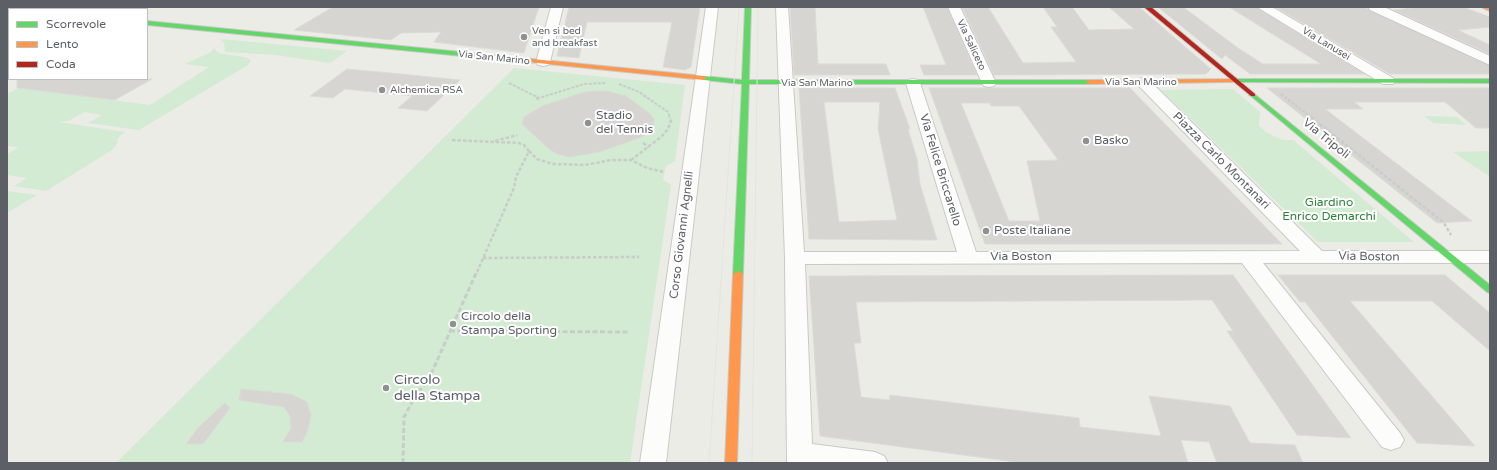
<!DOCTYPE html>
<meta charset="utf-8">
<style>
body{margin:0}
#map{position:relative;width:1497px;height:470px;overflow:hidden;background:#ecece7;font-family:"Varela Round",sans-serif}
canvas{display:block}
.frame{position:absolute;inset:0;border:8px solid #5c5f65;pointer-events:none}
.legend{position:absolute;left:8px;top:8px;width:140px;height:72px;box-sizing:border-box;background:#fff;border:1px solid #bebfc1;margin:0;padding:5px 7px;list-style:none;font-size:12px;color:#5c5f65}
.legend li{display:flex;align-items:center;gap:8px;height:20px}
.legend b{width:20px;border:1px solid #bebfc1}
</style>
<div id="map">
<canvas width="1497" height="470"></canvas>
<div class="frame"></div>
<ul class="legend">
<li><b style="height:5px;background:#63d668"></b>Scorrevole</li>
<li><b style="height:5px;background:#ff974d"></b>Lento</li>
<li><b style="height:5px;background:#b3261e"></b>Coda</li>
</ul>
</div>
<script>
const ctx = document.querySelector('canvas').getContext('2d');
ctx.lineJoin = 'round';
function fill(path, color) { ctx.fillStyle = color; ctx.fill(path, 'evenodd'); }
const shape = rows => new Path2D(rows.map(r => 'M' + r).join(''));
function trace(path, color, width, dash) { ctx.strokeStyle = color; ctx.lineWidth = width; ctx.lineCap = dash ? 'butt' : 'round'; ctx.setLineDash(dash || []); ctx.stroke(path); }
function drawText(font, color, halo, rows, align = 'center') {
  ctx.font = font + ' "Varela Round",sans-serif'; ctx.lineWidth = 4; ctx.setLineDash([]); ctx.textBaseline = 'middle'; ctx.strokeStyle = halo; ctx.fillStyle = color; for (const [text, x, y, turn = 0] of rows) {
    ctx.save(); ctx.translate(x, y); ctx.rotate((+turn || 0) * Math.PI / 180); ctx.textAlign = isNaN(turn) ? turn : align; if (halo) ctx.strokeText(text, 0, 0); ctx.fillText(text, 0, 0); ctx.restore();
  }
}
fill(shape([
 [220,39,347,51,330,63,276,55,225,52,224,43],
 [214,48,218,53,244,57,251,60,248,65,139,130,88,123,102,115,85,112,68,121,59,122,125,132,118,138,117,144,112,150,46,191,14,186,27,178,7,175,7,154,19,147,7,146,7,94,19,88,150,105,209,67,185,64,211,52],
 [514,68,685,85,675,161,666,166,663,180,671,185,630,463,116,463],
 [1233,89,1260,112,1259,126,1267,133,1283,140,1293,140,1414,242,1318,242,1161,90],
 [1424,116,1457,117,1466,125,1433,123],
 [1490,151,1490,177,1453,152],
 [7,191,37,195,7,213]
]), '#d3ead3');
const building = shape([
 [333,7,539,7,524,53,434,42,441,32,401,33,391,40,294,30,333,7],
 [569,7,700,7,691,67,685,70,663,67,672,22,587,22,579,58,557,56,569,7],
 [790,7,815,7,818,64,886,64,890,75,794,75,790,7],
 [923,7,947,7,977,75,924,75,920,65,946,65,923,7],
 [962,7,988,7,1023,63,1076,62,1051,27,1057,27,1043,7,1072,7,1089,30,1134,29,1109,7,1139,7,1211,69,1206,74,994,75,962,7],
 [1158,7,1183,7,1238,48,1263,64,1321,64,1229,7,1256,7,1365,74,1250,74,1225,55,1222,59,1158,7],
 [1275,7,1363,7,1490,66,1490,74,1390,74,1275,7],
 [1422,7,1463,7,1490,17,1490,27,1458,30,1490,45,1490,54,1394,10,1422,7],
 [347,69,401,74,460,80,427,111,398,108,412,96,345,89,333,98,310,96,347,69],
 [17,79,152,79,115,100,17,88,17,79],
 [799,88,895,88,910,129,908,129,917,159,920,184,937,240,809,239,799,88],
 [824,102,880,102,878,129,897,220,839,222,824,102],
 [929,88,1130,88,1282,244,985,244,929,88],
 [961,103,990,103,991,106,1019,106,1058,160,1027,161,1040,221,1009,221,961,103],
 [1267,88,1490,88,1490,128,1476,128,1445,102,1354,102,1363,109,1325,109,1472,221,1437,223,1267,88],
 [596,91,606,91,626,96,649,113,654,119,654,126,642,137,599,152,570,157,557,154,549,149,522,124,524,117,542,106,585,92,596,91],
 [1233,275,1351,438,1297,435,1227,331,1233,331,1212,300,856,302,861,343,854,343,861,397,889,400,890,395,1079,418,1080,427,1161,436,1149,396,1230,406,1250,443,1295,445,1303,463,1217,463,1209,442,1181,440,1188,463,1023,463,820,436,809,276,1233,275],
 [1278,275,1445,275,1490,313,1490,351,1432,301,1350,301,1475,446,1417,443,1305,302,1300,302,1278,275],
 [241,389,291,394,307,402,311,415,308,430,302,442,283,442,291,428,290,416,284,407,239,400,241,389],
 [225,403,230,408,203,444,186,444,198,428,225,403]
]);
fill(building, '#d6d5d2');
trace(building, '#dcdbd6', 1);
const street = shape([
 [23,7,39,7,38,9,22,9,23,7],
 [78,7,93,7,92,9,77,9,78,7],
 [551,7,563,7,550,62,548,65,543,66,538,65,536,62,551,7],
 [706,7,718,7,666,463,640,463,706,7],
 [776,7,788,7,804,252,957,252,906,83,908,80,913,79,918,80,920,83,976,252,1300,251,1138,85,1136,82,1138,79,1143,78,1148,79,1322,251,1490,251,1490,263,1263,263,1400,433,1404,440,1400,447,1391,450,1382,447,1242,263,805,264,812,444,875,452,884,456,888,463,787,463,785,258,776,7],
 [948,7,960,7,996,83,994,86,989,87,984,86,982,83,948,7],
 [1257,7,1272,7,1393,78,1395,81,1393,84,1383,84,1257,7],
 [1368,7,1384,7,1490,56,1490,65,1370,10,1368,7],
 [9,13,9,21,7,22,7,14,9,13],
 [9,38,9,46,7,47,7,39,9,38]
]);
const fast = shape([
 [55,7,62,7,59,9,52,9,55,7],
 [745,7,751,7,749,80,1089,80,1092,82,1089,84,749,84,743,274,738,277,733,274,742,84,704,80,701,78,704,76,742,80,745,7],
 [147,21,462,52,465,54,462,56,147,25,147,21],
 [9,27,9,31,7,32,7,28,9,27],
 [1232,79,1490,79,1490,83,1230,82,1230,80,1232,79],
 [1253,93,1490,285,1490,293,1487,292,1251,96,1249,95,1253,93]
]);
const slow = shape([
 [1482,7,1490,7,1490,11,1483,8,1482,7],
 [462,52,704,76,707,78,704,80,460,55,459,54,462,52],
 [1232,79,1234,80,1234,82,1089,84,1086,82,1089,80,1232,79],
 [738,271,743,274,737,463,725,463,733,274,738,271]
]);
const jam = shape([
 [1144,7,1151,7,1255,94,1255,96,1251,96,1144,7]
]);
trace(street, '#c9c9c7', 2);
trace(fast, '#c9c9c9', 2);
trace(slow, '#c9c9c9', 2);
trace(jam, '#c9c9c9', 2);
trace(shape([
 [509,83,539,98,584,84,606,83],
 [619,84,639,92,668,112,670,118],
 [1281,94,1312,118],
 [538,100,537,98,539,98]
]), '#c8cdca', 2, [3, 1.5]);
trace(shape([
 [1311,117,1444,223,1451,235],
 [452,140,519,143,524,145,529,151],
 [495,141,517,135],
 [643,143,649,147],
 [631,160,661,137,668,129,671,121,670,117],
 [483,258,639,257],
 [477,272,514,188,516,177,529,151,537,159,553,164,585,165,611,160,631,160,647,168,664,172]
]), '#c8cdca', 2.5, [3.5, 2]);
trace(shape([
 [450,331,630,332],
 [403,463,404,417,417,393,428,381,477,271]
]), '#c8cdca', 3, [5, 2.5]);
fill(street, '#fcfcfb');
fill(fast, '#63d668');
fill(slow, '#ff974d');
fill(jam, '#b3261e');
trace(shape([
 [65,9,70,7],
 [7,39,9,38],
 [709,463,739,7],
 [752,463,758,7]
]), '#e3e4e3', 1);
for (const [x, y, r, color] of [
 [524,37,4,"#8e9092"],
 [382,90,4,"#8e9092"],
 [588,123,4,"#8e9092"],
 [1086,141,4,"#8e9092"],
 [986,231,4,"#8e9092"],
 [453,324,4,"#8e9092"],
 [386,388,4,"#8e9092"]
]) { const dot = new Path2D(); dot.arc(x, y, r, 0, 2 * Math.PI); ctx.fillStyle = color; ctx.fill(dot); trace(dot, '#fff', 1.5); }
drawText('10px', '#5c5f65', '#fff', [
 ["Ven sì bed",532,31],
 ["and breakfast",532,43],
 ["Alchemica RSA",390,90]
], 'left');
drawText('10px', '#5c5f65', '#fff', [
 ["Via Lanusei",1326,44,31],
 ["Via Saliceto",971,45,65],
 ["Via San Marino",494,58,6],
 ["Via San Marino",1141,82],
 ["Via San Marino",817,83]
]);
drawText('12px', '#5c5f65', '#fff', [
 ["Stadio",596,116],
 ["del Tennis",596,130],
 ["Basko",1094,141],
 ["Poste Italiane",994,231],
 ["Circolo della",461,317],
 ["Stampa Sporting",461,331]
], 'left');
drawText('12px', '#5c5f65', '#fff', [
 ["Via Tripoli",1326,139,39],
 ["Piazza Carlo Montanari",1221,161,45],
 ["Via Felice Briccarello",940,170,73],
 ["Corso Giovanni Agnelli",682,235,-83],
 ["Via Boston",1021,257],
 ["Via Boston",1369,257,1]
]);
drawText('12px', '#2f8239', '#fff', [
 ["Giardino",1329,203],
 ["Enrico Demarchi",1329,217]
]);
drawText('14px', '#5c5f65', '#fff', [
 ["Circolo",394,380],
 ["della Stampa",394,396]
], 'left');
</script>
